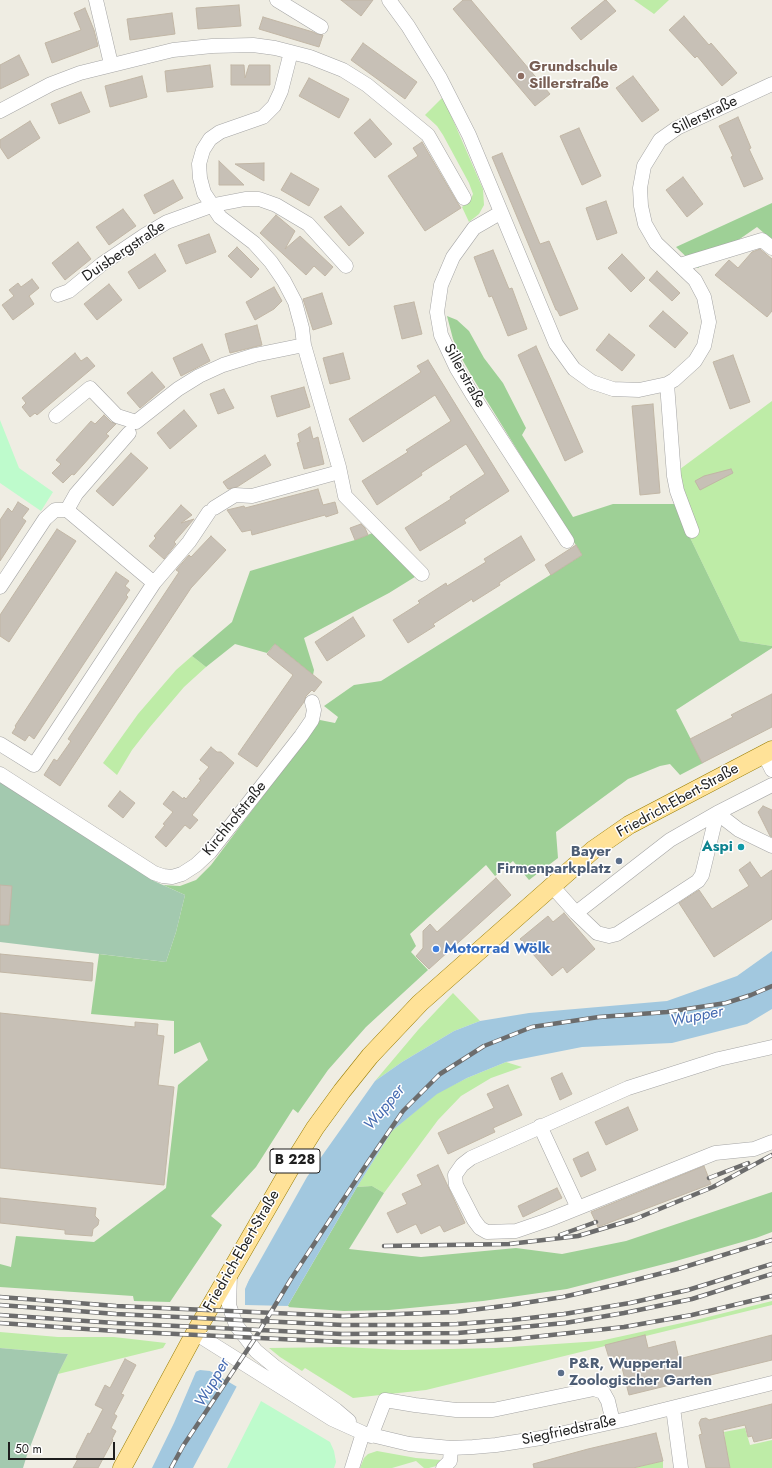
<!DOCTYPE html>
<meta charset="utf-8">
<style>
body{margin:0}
#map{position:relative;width:772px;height:1468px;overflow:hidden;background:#efede3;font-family:Jost,sans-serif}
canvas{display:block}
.scale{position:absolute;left:8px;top:1442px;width:107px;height:18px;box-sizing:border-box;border:2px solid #1e1e1e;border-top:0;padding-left:5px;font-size:12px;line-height:14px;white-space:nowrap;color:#1e1e1e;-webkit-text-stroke:3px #fff;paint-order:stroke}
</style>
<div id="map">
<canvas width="772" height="1468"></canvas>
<div class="scale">50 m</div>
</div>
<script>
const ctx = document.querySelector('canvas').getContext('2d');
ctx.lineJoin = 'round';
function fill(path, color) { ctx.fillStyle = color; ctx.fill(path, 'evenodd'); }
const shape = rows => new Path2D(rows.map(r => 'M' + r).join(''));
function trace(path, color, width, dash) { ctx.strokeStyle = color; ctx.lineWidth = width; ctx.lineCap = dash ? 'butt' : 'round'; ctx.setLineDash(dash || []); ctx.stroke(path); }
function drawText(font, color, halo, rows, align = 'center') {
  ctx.font = font + ' Jost,sans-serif'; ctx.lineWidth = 3; ctx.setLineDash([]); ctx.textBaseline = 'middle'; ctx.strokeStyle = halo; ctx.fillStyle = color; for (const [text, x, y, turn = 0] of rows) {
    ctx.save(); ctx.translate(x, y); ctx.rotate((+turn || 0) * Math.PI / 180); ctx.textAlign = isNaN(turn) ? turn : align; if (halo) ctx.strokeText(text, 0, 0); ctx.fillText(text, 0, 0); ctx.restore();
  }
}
fill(shape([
 [634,0,669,0,654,14],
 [443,97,483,189,484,205,479,214,469,222,462,207,470,201,473,194,469,183,443,135,437,126,425,115],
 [772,401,772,646,740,641,682,521,672,475],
 [192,656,206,667,184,687,150,727,132,750,117,775,103,763,138,714,176,670],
 [453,993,480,1021,454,1031,402,1062,375,1081,418,1030],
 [506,1062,522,1067,491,1078,461,1096,438,1120,384,1193,372,1186,357,1187,392,1131,437,1093,467,1078],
 [772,1301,772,1305,426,1390,353,1398,305,1368,302,1371,280,1357,269,1348,342,1347,403,1350,496,1348,600,1341,700,1319],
 [0,1332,58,1337,114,1337,166,1343,163,1348,58,1374,68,1354,0,1348],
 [745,1428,750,1445,772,1440,772,1468,730,1468,724,1439,725,1438,724,1432],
 [377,1451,416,1458,441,1460,440,1465,429,1468,424,1468,416,1461,392,1468,360,1468,364,1458,368,1454],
 [663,1461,663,1468,633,1468,642,1466]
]), '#beeca7');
fill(shape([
 [772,203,772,240,757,227,698,268,676,247],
 [447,316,457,320,469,331,484,358,503,383,526,428,522,435,573,517,613,504,678,504,682,521,740,641,772,646,772,648,676,710,703,763,680,775,670,764,660,766,628,779,556,832,558,858,529,880,513,861,495,876,486,865,410,934,416,946,411,952,428,970,366,1027,328,1070,298,1113,293,1109,256,1167,211,1216,222,1225,170,1302,134,1301,133,1296,0,1287,0,1264,11,1267,16,1236,94,1242,166,1188,178,1085,208,1060,200,1042,174,1054,174,1021,91,1014,99,954,166,962,176,932,185,895,163,885,180,886,196,880,211,865,320,720,335,723,338,717,324,706,354,685,381,681,582,555,474,380,462,359,453,339],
 [375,532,418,575,389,593,304,638,314,670,313,675,275,644,267,653,235,644,206,667,192,656,232,622,250,571,355,540],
 [372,1186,384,1193,349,1249,421,1257,516,1248,562,1254,626,1241,772,1192,772,1232,756,1238,676,1261,567,1289,483,1301,389,1310,344,1311,287,1307,357,1187]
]), '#9ed096');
fill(shape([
 [0,779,154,881,185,895,176,932,166,962,0,942],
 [0,1348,68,1354,58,1374,27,1455,23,1468,0,1468]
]), '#a3c9af');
fill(shape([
 [0,420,19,468,53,492,41,511,0,483],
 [261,1401,330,1442,334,1451,336,1462,334,1468,227,1468]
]), '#befbcc');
fill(shape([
 [772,951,772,1009,747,1024,672,1043,582,1047,506,1062,467,1078,437,1094,392,1131,357,1187,287,1307,237,1386,193,1468,152,1468,174,1423,201,1360,253,1273,307,1177,375,1081,402,1062,454,1031,480,1021,529,1013,667,1001,737,976]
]), '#a2c8df');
fill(shape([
 [250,1275,251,1275,245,1289,245,1305,289,1306,239,1388,210,1371,200,1370,193,1373,199,1359]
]), '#efede3');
const building = shape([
 [341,0,373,0,361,16,341,0],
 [463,0,471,0,550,94,535,106,453,9,463,0],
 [605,0,606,0,616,11,581,40,571,28,605,0],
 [239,5,241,26,198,29,196,8,239,5],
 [85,8,94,30,98,46,52,63,45,43,81,30,74,13,85,8],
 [172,13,175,34,130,40,127,19,172,13],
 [684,16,709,45,711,43,737,73,722,86,697,56,695,58,669,30,684,16],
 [263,17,313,32,317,34,323,35,319,47,259,29,263,17],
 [363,43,417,82,405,99,351,60,363,43],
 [19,55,29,75,0,89,0,65,19,55],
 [210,65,213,87,167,92,165,71,210,65],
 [231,65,244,65,245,78,249,65,270,65,270,85,231,85,231,65],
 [142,76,147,97,110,107,105,86,142,76],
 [633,76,659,110,642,122,616,88,633,76],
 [309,78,349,99,339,118,299,96,309,78],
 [81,92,90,112,59,124,51,104,81,92],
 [738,117,751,148,749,149,763,179,744,187,731,157,733,156,719,126,738,117],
 [370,119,392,144,375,158,354,133,370,119],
 [30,121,40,138,8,159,0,147,0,140,30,121],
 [579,128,601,176,582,185,560,136,579,128],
 [422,142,457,202,461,208,425,231,388,176,418,156,413,148,422,142],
 [502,153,540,244,549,241,578,309,560,316,557,310,556,310,492,157,502,153],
 [219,161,244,185,219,185,219,161],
 [264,163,264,181,235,164,264,163],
 [291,173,319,189,309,206,281,190,291,173],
 [683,177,703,204,687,217,666,190,683,177],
 [173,180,183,198,154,214,144,195,173,180],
 [606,201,617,233,597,240,586,208,606,201],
 [341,206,364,233,349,246,324,217,341,206],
 [123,209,136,226,109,245,96,227,123,209],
 [276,215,295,231,285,249,300,236,333,267,325,276,314,266,306,275,260,233,276,215],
 [209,234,216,252,186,264,178,245,209,234],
 [78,242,91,259,65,280,52,263,78,242],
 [237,247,259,269,251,278,228,256,237,247],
 [760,249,772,259,772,311,767,317,715,275,729,260,738,268,752,252,760,249],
 [493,250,509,289,512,288,527,329,508,336,492,296,489,297,474,257,493,250],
 [155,254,166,271,139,289,128,272,155,254],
 [622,254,645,278,631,292,608,268,622,254],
 [657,271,680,293,672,301,649,280,657,271],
 [32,279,39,288,29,296,34,304,13,320,2,305,14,296,9,290,18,283,21,287,32,279],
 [109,284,122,300,97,320,84,304,109,284],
 [274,287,282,301,274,309,255,320,246,302,274,287],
 [322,293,332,324,313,330,303,299,322,293],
 [414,302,422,334,402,339,394,306,414,302],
 [663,311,688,333,675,348,649,326,663,311],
 [257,325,262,345,230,353,225,334,257,325],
 [609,334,635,355,622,371,596,350,609,334],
 [202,344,210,361,181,376,173,358,202,344],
 [536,346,583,452,565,461,518,355,536,346],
 [75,353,81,361,87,357,95,366,37,415,35,413,30,417,22,407,26,403,22,398,75,353],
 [343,353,350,379,330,384,323,358,343,353],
 [733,355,750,402,730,409,713,362,733,355],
 [428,360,509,491,464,520,466,523,420,551,405,528,451,499,450,497,485,474,466,444,421,473,422,475,377,505,362,481,408,452,406,450,451,421,435,395,363,442,349,419,421,372,417,366,428,360],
 [152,372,165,387,140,408,127,393,152,372],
 [304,387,310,407,277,417,271,396,304,387],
 [224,389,234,408,218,414,210,394,224,389],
 [653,404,660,493,640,495,632,406,653,404],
 [184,410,197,426,170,449,157,433,184,410],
 [104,415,111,422,116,424,106,434,109,436,74,475,72,474,63,483,52,473,61,464,56,460,91,421,95,424,104,415],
 [310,427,313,439,318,437,324,464,304,469,297,443,300,442,298,434,310,427],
 [131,453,148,468,113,506,96,491,131,453],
 [265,455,271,465,237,487,228,489,223,482,265,455],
 [731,469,733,473,700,490,695,481,704,476,731,469],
 [318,489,323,505,335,502,338,513,326,517,325,515,252,535,251,530,242,532,227,510,244,506,245,508,318,489],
 [18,502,29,509,22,518,26,521,0,561,0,520,8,508,12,512,18,502],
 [181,505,192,515,181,523,194,519,174,542,176,544,164,559,149,546,156,538,154,536,181,505],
 [361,524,365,528,368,535,355,540,350,528,361,524],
 [57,529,76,541,9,642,0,636,0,615,57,529],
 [211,536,226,550,191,588,60,786,44,775,54,759,57,761,71,741,68,739,179,572,176,570,189,555,191,557,211,536],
 [521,536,535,560,499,583,500,585,473,602,472,599,433,624,435,626,408,643,393,620,420,603,418,601,446,583,447,586,468,573,486,562,484,559,521,536],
 [576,545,582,555,551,575,545,565,576,545],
 [116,572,129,581,125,586,130,590,126,595,128,597,34,739,29,735,25,741,12,733,16,727,15,726,116,572],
 [353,617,365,636,327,661,315,642,353,617],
 [275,644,322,682,314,692,312,690,306,696,304,702,257,767,238,754,293,675,267,654,275,644],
 [772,694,772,727,702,763,690,739,733,717,731,715,772,694],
 [211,747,217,752,221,752,234,763,192,815,198,820,190,829,185,825,166,847,155,837,165,825,163,824,173,812,163,804,173,791,183,799,184,797,186,799,201,780,199,779,209,767,200,760,211,747],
 [120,791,135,803,123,818,108,806,120,791],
 [763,806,772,810,772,837,770,836,758,812,763,806],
 [750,862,761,878,772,870,772,919,714,957,679,903,699,890,712,909,749,886,739,870,750,862],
 [496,878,511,895,429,969,416,956,423,948,423,931,430,924,437,932,496,878],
 [0,885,12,886,9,925,0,925,0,885],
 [564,913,595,949,567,973,563,967,552,976,520,939,548,916,553,922,564,913],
 [0,954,93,963,92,981,0,972,0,954],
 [0,1013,135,1027,135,1022,158,1024,157,1035,164,1036,158,1085,174,1087,164,1185,0,1168,0,1013],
 [562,1073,572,1094,560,1100,551,1078,562,1073],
 [508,1085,522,1115,493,1128,495,1132,448,1154,438,1133,494,1108,487,1094,508,1085],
 [628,1107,638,1130,606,1145,595,1122,628,1107],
 [588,1152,596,1170,581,1177,573,1159,588,1152],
 [438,1165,465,1223,444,1232,440,1225,421,1234,416,1224,397,1233,387,1213,407,1204,402,1194,422,1185,417,1175,438,1165],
 [704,1166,711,1184,598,1227,591,1212,704,1166],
 [557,1188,562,1198,523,1217,518,1206,557,1188],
 [0,1198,96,1208,95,1216,99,1220,98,1225,93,1229,92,1236,65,1234,65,1230,0,1223,0,1198],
 [645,1335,648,1348,675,1341,679,1359,772,1335,772,1360,629,1395,619,1356,609,1358,605,1345,645,1335],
 [125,1359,136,1365,121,1394,124,1395,114,1414,117,1416,111,1428,116,1431,112,1439,113,1440,98,1468,73,1468,78,1459,76,1457,88,1433,90,1434,103,1409,95,1405,105,1385,110,1388,125,1359],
 [772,1404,772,1438,754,1442,752,1436,748,1437,745,1425,723,1430,730,1468,706,1468,699,1435,702,1434,699,1423,701,1419,706,1418,709,1420,772,1404],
 [656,1433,663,1461,633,1468,534,1468,533,1464,588,1449,656,1433]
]);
fill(building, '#c7c0b6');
trace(building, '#c1b6a5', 1);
const minor = shape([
 [96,0,111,64],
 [277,0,321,27],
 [389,0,408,26,440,78,469,135,556,344,574,369,592,382,613,389,639,390,667,384,674,380,695,361,704,346,709,322,704,297,695,280,656,243,645,224,641,206,640,188,644,166,660,140,677,128,772,84],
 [291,52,281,91,274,106,263,117,220,132,210,139,203,150,199,164,200,178,204,193,220,217,254,243,271,262,284,281,295,302,302,328,304,345,339,467,345,496,422,574],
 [0,111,51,84,80,73,173,50,212,46,253,45,275,48,310,57,343,70,367,85,428,135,464,198],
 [500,213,474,228,453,257,441,285,437,312,441,335,457,369,472,394,567,541],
 [680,265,762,240,772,248],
 [58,295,69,291,102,264,145,235,167,222,214,205,245,199,259,199,276,205,308,224,346,266],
 [667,384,674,476,677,491,692,531],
 [56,416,90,388,117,416,136,422,178,389,199,376,223,365,255,355,304,345],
 [214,508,235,495,252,496,339,472],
 [67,510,76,494,129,433],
 [154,583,189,542,209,512],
 [0,587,45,519,55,510,67,510,154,583,34,765,0,744],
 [764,754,772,770],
 [0,774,154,873,163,876,172,877,182,874,196,865,210,852,301,736,312,720,314,710,312,702],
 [552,886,576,913,670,840,717,813,739,830,772,846],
 [576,913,597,933,609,936,617,934,698,881,702,875,717,813,772,785],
 [772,1047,719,1059,628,1088,471,1158,462,1165,455,1175,456,1185,474,1220,480,1228,487,1232,516,1231,548,1220,715,1153,754,1149,772,1142],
 [540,1126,578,1208],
 [230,1274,229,1305,236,1325,256,1351,274,1366,336,1410,349,1421],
 [195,1333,332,1419,363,1433,409,1444,451,1448,473,1447,496,1445,541,1438,627,1419,772,1383],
 [673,1408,681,1468],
 [371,1436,385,1400,415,1405,456,1410,493,1410,594,1389,603,1392,608,1401,613,1422],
 [352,1468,363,1433],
 [443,1468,450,1461,451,1448]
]);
const major = shape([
 [122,1468,195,1333,295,1160,315,1128,342,1091,370,1056,420,1003,593,850,629,825,772,750]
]);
trace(minor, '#a5a5a5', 15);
trace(major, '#977c00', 19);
trace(minor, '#fff', 14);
trace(major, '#ffe298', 18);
const rail = shape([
 [709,1178,748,1163],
 [560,1235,596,1222],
 [384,1246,509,1244,578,1236,635,1219,713,1187,772,1155],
 [0,1297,116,1306,343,1316,456,1312,511,1305,563,1297,624,1283,678,1269,772,1240],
 [0,1305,116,1314,343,1325,414,1325,457,1324,512,1320,564,1314,630,1303,688,1290,772,1264],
 [0,1315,115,1323,342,1334,458,1333,565,1323,624,1313,692,1299,772,1274],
 [0,1323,115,1331,342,1342,460,1342,515,1339,624,1327,692,1315,772,1296],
 [171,1468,183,1446,254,1340,291,1279,366,1165,403,1111,440,1074,484,1046,532,1027,599,1017,667,1012,726,1003,751,995,772,986]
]);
trace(rail, '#6c6c6c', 4.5);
trace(rail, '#fff', 3, [9]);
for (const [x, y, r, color] of [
 [521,76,4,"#8d6e63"],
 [741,847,4,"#0f9aa8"],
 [619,861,4,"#5c6f8a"],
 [436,949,4,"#3f7fe0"],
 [561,1373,4,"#5c6f8a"]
]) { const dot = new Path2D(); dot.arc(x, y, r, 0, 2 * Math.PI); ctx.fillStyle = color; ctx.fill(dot); trace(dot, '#fff', 1.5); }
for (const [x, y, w] of [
 [295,1161,50]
]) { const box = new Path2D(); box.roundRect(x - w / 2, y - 12, w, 24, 3); ctx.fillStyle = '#fff'; ctx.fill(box); trace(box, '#1e1e1e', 1); }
drawText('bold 14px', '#1e1e1e', null, [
 ["B 228",295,1161]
]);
drawText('bold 15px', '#785e54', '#fff', [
 ["Grundschule",529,67],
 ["Sillerstraße",529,84]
], 'left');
drawText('15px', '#1e1e1e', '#fff', [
 ["Sillerstraße",705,116,-26],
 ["Duisbergstraße",124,252,-34],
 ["Sillerstraße",464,376,61],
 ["Friedrich-Ebert-Straße",678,801,-29],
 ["Kirchhofstraße",235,819,-51],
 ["Friedrich-Ebert-Straße",242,1251,-60],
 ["Siegfriedstraße",569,1431,-12]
]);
drawText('bold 15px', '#0d838f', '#fff', [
 ["Aspi",733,847]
], 'right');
drawText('bold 15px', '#4e5e75', '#fff', [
 ["Bayer",611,852],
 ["Firmenparkplatz",611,869],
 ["P&R, Wuppertal",569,1364,"left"],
 ["Zoologischer Garten",569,1381,"left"]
], 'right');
drawText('bold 15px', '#366cbe', '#fff', [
 ["Motorrad Wölk",444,949]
], 'left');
drawText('italic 16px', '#466bb1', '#fff', [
 ["Wupper",697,1017,-11],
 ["Wupper",385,1108,-50],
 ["Wupper",213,1383,-60]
]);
</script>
